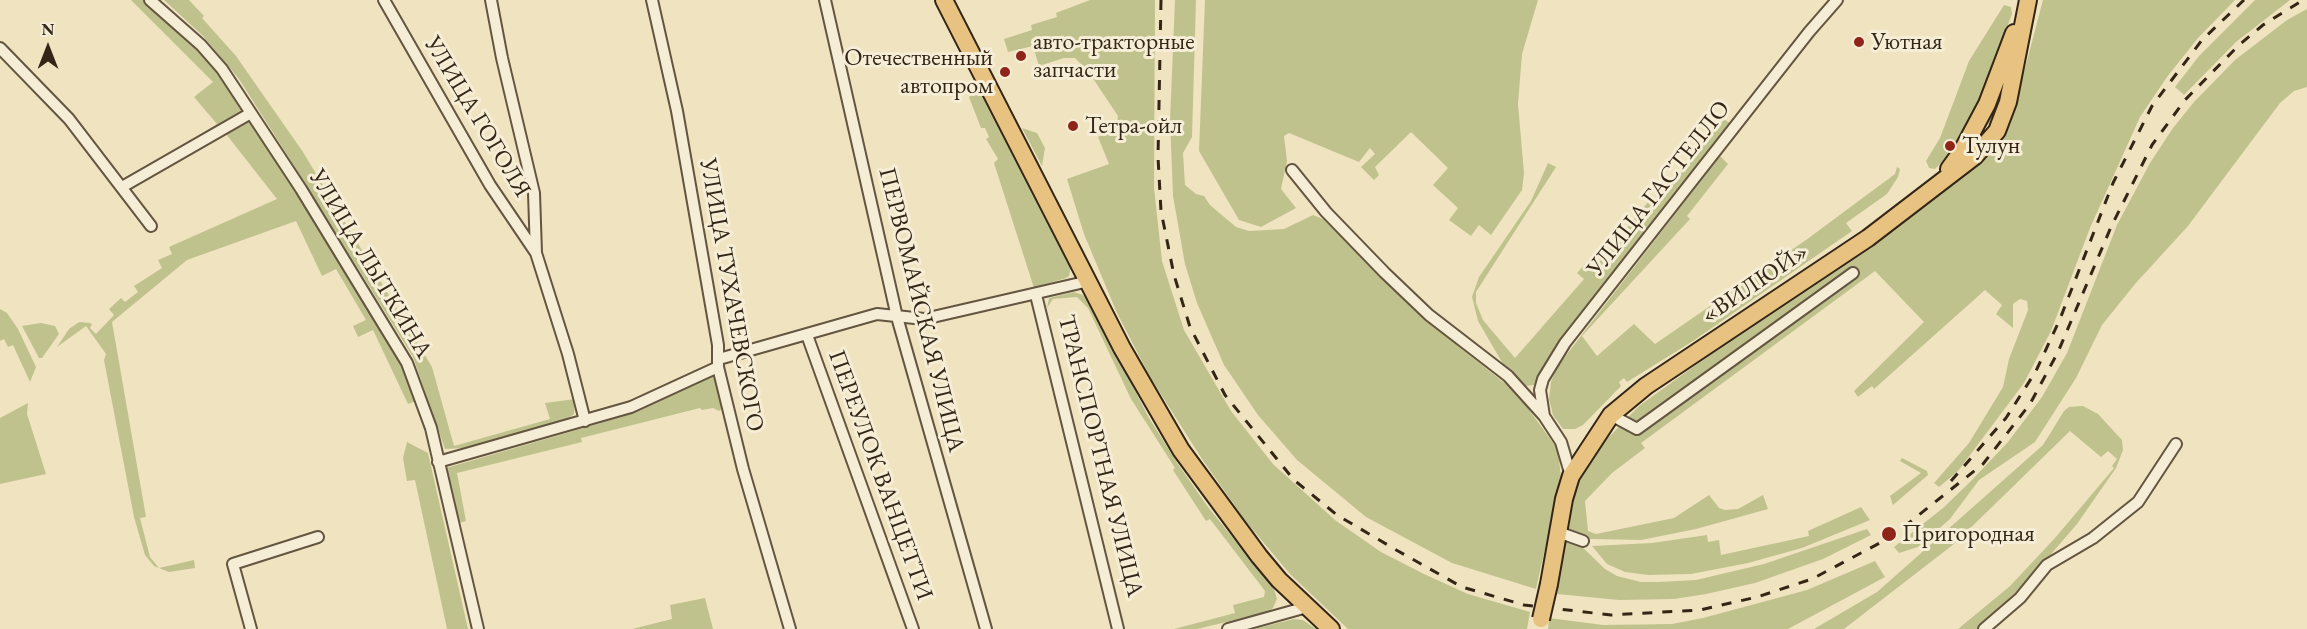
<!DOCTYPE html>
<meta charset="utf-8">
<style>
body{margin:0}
#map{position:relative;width:2307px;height:629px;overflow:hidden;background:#f0e3c0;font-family:"EB Garamond",serif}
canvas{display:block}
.north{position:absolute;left:18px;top:18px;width:60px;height:60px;-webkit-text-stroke:4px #f5edd6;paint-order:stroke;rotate:0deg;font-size:16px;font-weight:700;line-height:24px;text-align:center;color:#342616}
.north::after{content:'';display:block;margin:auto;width:21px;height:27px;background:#342616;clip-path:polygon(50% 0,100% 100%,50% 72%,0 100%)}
</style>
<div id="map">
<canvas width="2307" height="629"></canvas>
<div class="north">N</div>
</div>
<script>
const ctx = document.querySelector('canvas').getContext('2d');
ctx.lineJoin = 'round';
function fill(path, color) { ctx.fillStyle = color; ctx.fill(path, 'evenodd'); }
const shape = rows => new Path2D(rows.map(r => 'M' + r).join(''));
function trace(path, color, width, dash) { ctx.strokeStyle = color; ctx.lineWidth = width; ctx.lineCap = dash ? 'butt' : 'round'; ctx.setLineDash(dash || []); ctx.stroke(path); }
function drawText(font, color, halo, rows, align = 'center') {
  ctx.font = font + ' "EB Garamond",serif'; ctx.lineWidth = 6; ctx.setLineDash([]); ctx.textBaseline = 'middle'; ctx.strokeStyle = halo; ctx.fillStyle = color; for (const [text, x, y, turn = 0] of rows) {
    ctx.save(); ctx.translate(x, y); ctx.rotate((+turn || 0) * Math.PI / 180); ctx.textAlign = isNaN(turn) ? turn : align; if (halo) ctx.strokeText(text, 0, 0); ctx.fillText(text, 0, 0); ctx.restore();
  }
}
fill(shape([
 [131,0,145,0,220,72,243,108,241,113,185,144,217,124,194,97,213,82],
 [164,0,189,0,204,16,202,18,236,56,303,152,432,367,454,446,550,419,545,403,575,399,574,414,563,422,466,448,445,449,413,357,310,191,239,79,203,36],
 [1090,0,1155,0,1154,188,1162,261,1184,330,1231,411,1273,464,1335,520,1381,552,1424,574,1468,594,1530,612,1527,629,1348,629,1290,574,1247,523,1202,459,1150,377,1117,313,1084,234,1067,179,1109,164,1098,137,1116,128,1118,116,1088,71,1075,58,1064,58,1039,66,1033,46,1008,52,1004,39,1032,30,1031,25,1057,17,1056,13],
 [1175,0,1196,0,1192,137,1183,153,1185,185,1196,194,1204,196,1210,205,1236,227,1249,231,1284,229,1313,215,1323,219,1459,347,1517,393,1558,450,1561,477,1536,589,1452,563,1366,517,1297,460,1258,415,1224,365,1197,303,1185,264,1173,196,1170,120],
 [1205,0,1538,0,1522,54,1518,104,1524,173,1522,190,1491,235,1479,225,1471,236,1449,220,1458,208,1433,185,1448,168,1411,132,1375,167,1379,175,1374,180,1361,167,1375,154,1370,148,1359,162,1289,133,1284,136,1287,161,1281,189,1296,208,1261,227,1239,220,1199,151],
 [2043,0,2235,0,2198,38,2167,77,2140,117,2090,228,2051,331,2024,383,1958,471,1939,487,1934,483,1969,443,2003,387,2009,359,2028,310,2027,301,2020,299,2013,304,2013,328,1996,314,2002,305,1985,290,1874,389,1872,386,1858,397,1854,391,1924,322,1875,271,1641,443,1645,448,1612,473,1585,501,1588,531,1596,534,1674,518,1709,495,1719,508,1725,510,1738,509,1763,495,1768,509,1696,529,1641,540,1591,539,1568,532,1575,489,1590,463,1608,438,1639,406,1761,318,1926,206,1978,166,2000,140,2014,110],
 [2255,0,2290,0,2236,42,2184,95,2175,87,2199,56],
 [2004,5,2011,7,2012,14,1977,108,1953,151,1935,169,1929,168,1926,161,1940,138,1969,61],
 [2307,9,2307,87,2294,91,2280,103,2188,226,2135,284,2102,325,2076,378,2035,442,1979,480,1950,519,1918,547,1899,553,1894,547,1943,508,1970,482,2008,442,2042,397,2067,353,2117,225,2150,163,2173,128,2194,102,2235,60,2287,20],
 [2007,66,2000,102,1993,118,1971,147],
 [975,91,981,93,1071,266,1069,276,1066,278,1034,288,994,163,998,159,986,139,989,137,985,128,981,128,969,97],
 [249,117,380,326,402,365,416,401,408,404,373,330,358,337,353,326,366,320,336,269,322,276,296,221,187,260,112,322,146,517,140,518,150,557,159,568,194,560,195,568,169,572,154,566,145,555,134,517,104,360,106,354,86,326,57,347,69,329,79,322,90,323,92,324,90,328,96,334,114,315,109,309,121,298,125,302,138,292,134,286,162,268,158,260,172,254,169,247,277,199,226,134,218,139,215,136],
 [1724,119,1731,124,1577,319,1534,385,1526,386,1503,364,1478,321,1472,297,1479,277,1531,201,1548,163,1556,167,1476,292,1476,303,1483,320,1515,358,1584,279,1577,273,1592,256,1599,262,1649,201,1656,205],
 [1022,128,1037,133,1045,148,1042,166],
 [1720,156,1728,164,1687,216,1690,219,1582,336,1597,356,1634,324,1655,344,1806,240,1895,174,1897,167,1900,169,1898,177,1887,194,1846,223,1852,231,1693,341,1627,382,1624,378,1619,382,1621,386,1583,425,1575,429,1563,429,1553,415,1549,399,1551,382,1557,367],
 [1074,292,1083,295,1091,305,1149,418,1178,464,1208,507,1274,589,1277,599,1273,608,1268,612,1197,629,1174,629,1235,613,1233,605,1264,597,1265,591,1210,519,1206,521,1173,470,1175,468,1131,399,1088,308,1077,297,1053,299,1047,308,1049,298],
 [0,309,7,313,18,329,36,367,30,382,13,345,8,347,4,339,0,341],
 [41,323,55,326,59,334,42,358,39,358,22,326],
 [713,376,718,380,722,409,719,411,713,408,702,410,700,408,581,438,582,442,457,473,466,521,459,523,446,468,601,423,656,402],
 [28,403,27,414,46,474,0,484,0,418],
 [2083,406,2098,414,2122,440,2123,450,2116,468,2077,524,2033,575,1978,629,1958,629,2010,586,2055,538,2114,468,2112,466,2117,459,2108,451,2101,457,2070,431,1954,544,1844,629,1814,629,1877,592,2043,445,2064,411,2069,407],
 [407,442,428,453,468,629,447,629,415,480,407,481,403,458],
 [1902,458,1927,471,1928,475,1893,505,1890,496,1921,473,1900,461],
 [1861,507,1870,520,1802,548,1748,563,1691,574,1648,575,1625,572,1607,564,1592,546,1652,543,1707,535,1708,542,1719,540,1721,555,1809,536,1808,531],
 [1867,529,1871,535,1823,559,1755,583,1706,594,1674,599,1619,600,1557,594,1565,542,1579,544,1605,569,1617,576,1641,582,1659,582,1696,580,1764,564],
 [1875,561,1885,577,1788,629,1548,629,1549,618,1603,625,1672,624,1703,618,1807,590],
 [705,598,713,629,632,629,672,619,670,605],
 [1294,619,1303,620,1316,629,1254,629]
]), '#c0c28e');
const minor = shape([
 [150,0,201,45,222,69,301,189,407,363,431,428,478,629],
 [384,0,490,185,536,253,568,354,585,421],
 [491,0,502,58,534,193,536,253],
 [652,0,677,111,718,345,718,367,743,469,790,629],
 [825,0,897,317,986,629],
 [0,48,69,119,151,226],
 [1292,170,1326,212,1385,273,1429,315,1508,376,1544,416,1561,442,1571,476],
 [122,187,251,113],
 [1036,295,1118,629],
 [807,335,913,629],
 [719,359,877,314,924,319,1089,281],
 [1611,415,1637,429,1853,273],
 [1544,416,1540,390,1543,379,1565,343,1809,32,1837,0],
 [438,462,631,407,718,367],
 [1558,532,1583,541],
 [251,629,233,564,318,537],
 [1228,629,1307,607],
 [1984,629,2020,598,2047,565,2093,538,2138,502,2176,444]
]);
const trunk = shape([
 [944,0,1122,348,1181,450,1259,556,1279,580,1331,629],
 [1949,169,1962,151,1987,104,2014,33],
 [1549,584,1564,499,1571,476,1611,415,1646,386,1868,238,1975,156,1997,131,2008,102,2028,0]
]);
trace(minor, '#635540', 14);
trace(trunk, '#342616', 20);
trace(minor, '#f5edd6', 10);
trace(trunk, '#e8c280', 16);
trace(shape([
 [1161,0,1158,157,1161,211,1174,275,1190,327,1225,395,1294,480,1337,515,1398,551,1462,587,1524,605,1611,615,1700,610,1757,597,1812,579,1891,537,1983,464,2030,404,2058,352,2111,227,2152,145,2185,100,2239,45,2263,25,2303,0],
 [1951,481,2006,418,2036,371,2060,319,2113,183,2152,106,2202,40,2244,0]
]), '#342616', 3, [10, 10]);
const trunkBridge = shape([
 [1541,619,1549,584]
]);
trace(trunkBridge, '#342616', 20, []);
trace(trunkBridge, '#e8c280', 16);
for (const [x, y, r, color] of [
 [1859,42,6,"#8f2418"],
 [1021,56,6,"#8f2418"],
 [1005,72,6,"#8f2418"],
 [1073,126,6,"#8f2418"],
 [1950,146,6,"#8f2418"],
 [1889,534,8,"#8f2418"]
]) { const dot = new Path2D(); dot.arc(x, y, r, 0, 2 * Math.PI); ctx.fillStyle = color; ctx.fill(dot); trace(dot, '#f5edd6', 2); }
drawText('24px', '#342616', '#f5edd6', [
 ["авто-тракторные",1033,42],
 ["запчасти",1033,70],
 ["Уютная",1871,42],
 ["Отечественный",993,58,"right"],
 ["автопром",993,86,"right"],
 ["Тетра-ойл",1085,126],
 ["Тулун",1962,146],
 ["Пригородная",1902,534]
], 'left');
drawText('24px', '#342616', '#f5edd6', [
 ["УЛИЦА ГОГОЛЯ",477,117,59],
 ["УЛИЦА ГАСТЕЛЛО",1659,189,-52],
 ["УЛИЦА ЛЫТКИНА",370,264,59],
 ["«ВИЛЮЙ»",1755,284,-34],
 ["УЛИЦА ТУХАЧЕВСКОГО",731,295,80],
 ["ПЕРВОМАЙСКАЯ УЛИЦА",921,310,76],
 ["ТРАНСПОРТНАЯ УЛИЦА",1100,456,76],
 ["ПЕРЕУЛОК ВАНЦЕТТИ",880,475,70]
]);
</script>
